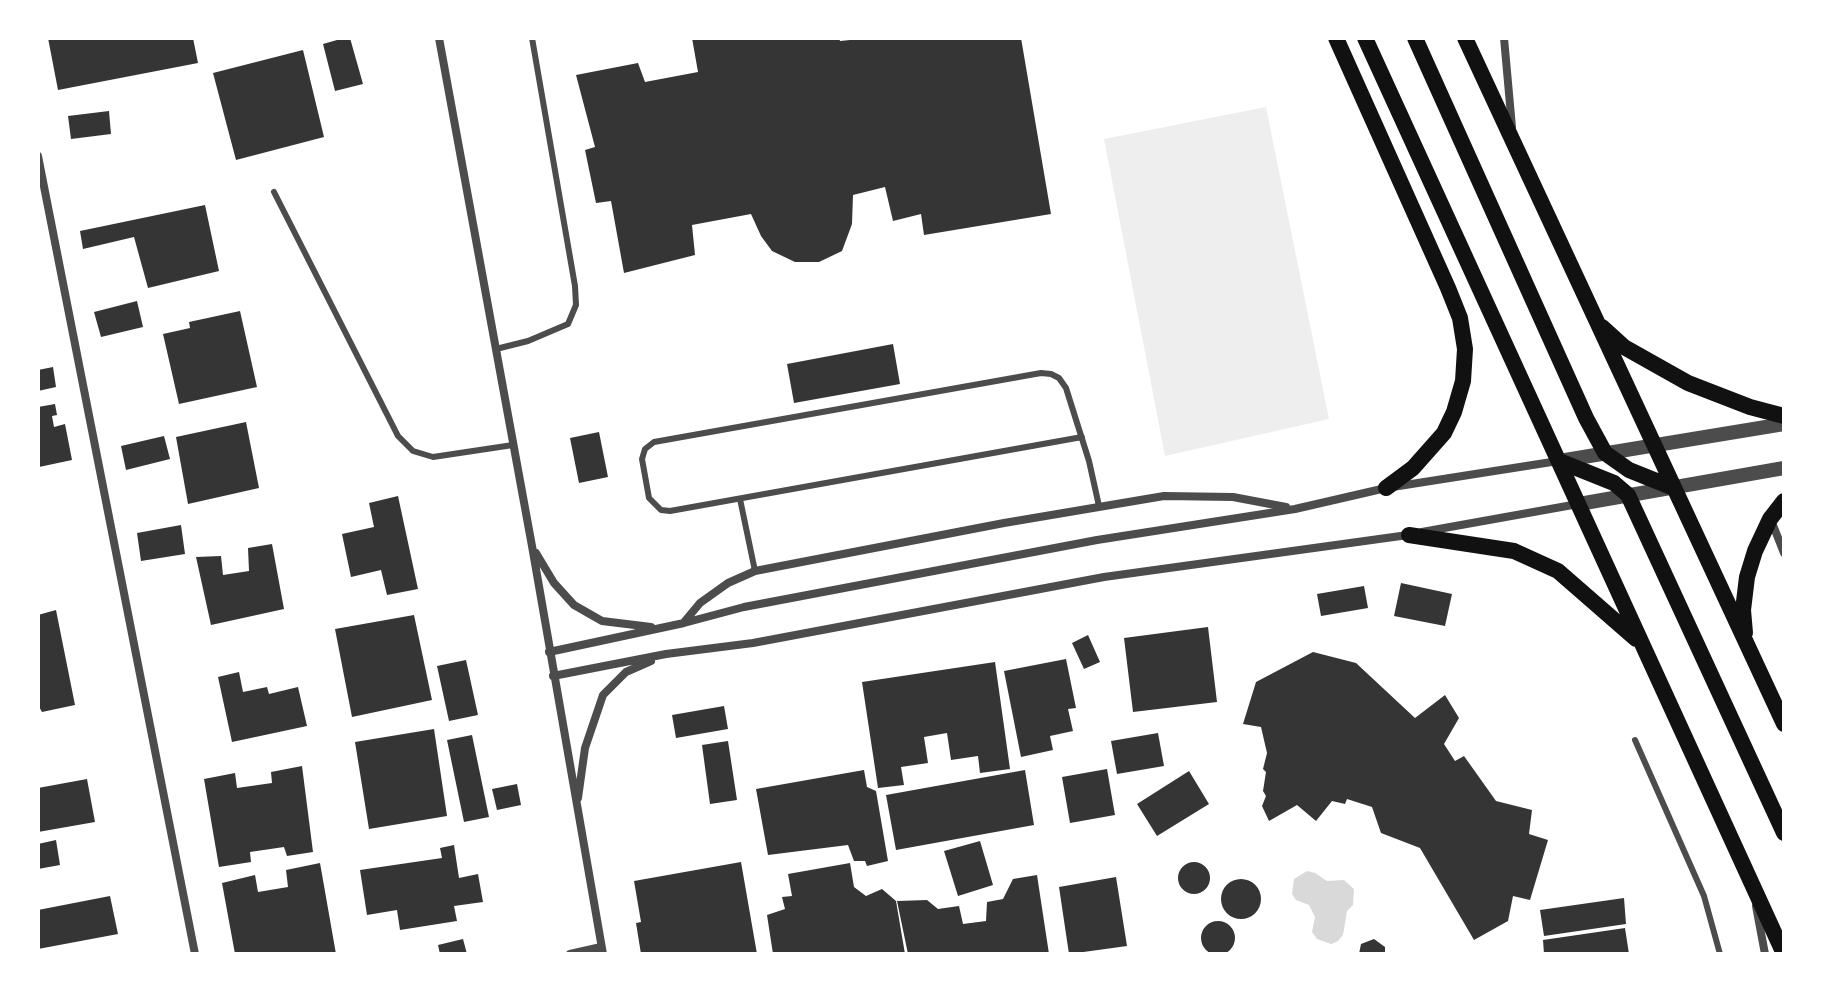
<!DOCTYPE html>
<style>
body{margin:0}
#map{position:relative;width:1822px;height:992px;overflow:hidden;background:#fff;font-family:"Fira Sans",sans-serif}
canvas{display:block}
.frame{position:absolute;inset:0;border:40px solid #fff;pointer-events:none}
</style>
<div id="map">
<canvas width="1822" height="992"></canvas>
<div class="frame"></div>
</div>
<script>
const ctx = document.querySelector('canvas').getContext('2d');
ctx.lineJoin = 'round';
function fill(path, color) { ctx.fillStyle = color; ctx.fill(path, 'evenodd'); }
const shape = rows => new Path2D(rows.map(r => 'M' + r).join(''));
function trace(path, color, width, dash) { ctx.strokeStyle = color; ctx.lineWidth = width; ctx.lineCap = dash ? 'butt' : 'round'; ctx.setLineDash(dash || []); ctx.stroke(path); }
fill(shape([
 [1266,107,1329,419,1165,456,1104,139]
]), '#eee');
fill(shape([
 [1307,871,1315,873,1327,881,1344,880,1354,889,1353,905,1347,911,1343,935,1338,941,1331,944,1317,939,1312,932,1315,917,1309,905,1296,900,1292,894,1294,879]
]), '#d9d9d9');
fill(shape([
 [48,38,193,38,198,63,58,90],
 [344,38,350,38,363,84,335,91,323,44],
 [692,38,839,38,840,41,870,38,1021,38,1051,214,924,235,921,214,893,221,885,187,853,195,852,224,842,251,819,262,795,262,772,251,761,236,751,214,692,225,695,255,624,273,611,201,596,203,585,150,595,147,576,75,638,63,645,82,698,72],
 [303,50,324,137,236,160,213,73],
 [109,111,111,134,71,139,68,116],
 [205,205,219,271,148,288,134,237,83,249,80,231],
 [137,301,143,327,101,337,94,312],
 [240,311,257,387,179,404,163,334,190,328,189,322],
 [893,344,900,384,794,403,787,364],
 [53,367,56,387,38,391,38,370],
 [55,404,57,415,52,416,54,427,65,424,72,460,39,467,38,407],
 [246,422,259,488,188,504,176,437],
 [599,432,608,477,579,483,570,438],
 [164,436,170,459,126,470,121,446],
 [398,496,418,589,387,595,381,570,351,577,342,534,374,527,369,503],
 [181,525,185,554,141,561,137,533],
 [272,544,284,609,211,625,196,557,221,556,223,575,249,571,248,548],
 [1401,583,1452,594,1445,626,1394,616],
 [1364,586,1368,608,1321,616,1317,594],
 [56,610,75,705,42,712,38,705,38,615],
 [414,615,432,700,352,717,335,629],
 [1208,627,1217,702,1133,712,1124,638],
 [1088,635,1100,662,1084,669,1072,643],
 [1313,652,1356,663,1415,718,1445,695,1459,718,1444,744,1455,761,1464,756,1496,801,1532,810,1529,834,1548,840,1530,900,1513,896,1508,921,1474,940,1420,848,1381,833,1372,807,1347,799,1345,804,1332,801,1316,821,1297,805,1269,821,1262,806,1266,796,1263,791,1266,772,1263,769,1267,753,1261,727,1243,724,1256,682],
 [1066,659,1076,708,1068,709,1073,731,1050,736,1053,750,1021,757,1004,671],
 [466,660,478,715,449,721,437,666],
 [995,662,1010,769,980,773,978,756,951,760,947,733,924,737,928,763,901,767,904,785,878,788,862,682],
 [239,672,243,692,267,687,269,694,298,687,307,726,232,742,218,677],
 [724,706,728,729,676,738,672,715],
 [434,729,447,816,369,829,355,742],
 [1158,733,1164,766,1117,774,1111,741],
 [472,735,489,817,464,822,447,740],
 [728,741,737,800,710,804,702,745],
 [302,766,313,852,287,856,284,847,250,852,251,862,219,867,204,779,235,773,237,788,272,783,271,772],
 [1107,769,1115,815,1070,823,1062,777],
 [864,770,867,787,876,791,888,861,867,866,865,861,854,861,848,845,768,855,756,789],
 [1025,770,1034,825,896,850,886,795],
 [1189,771,1209,804,1157,836,1137,804],
 [87,779,95,822,38,832,38,788],
 [517,784,521,805,497,810,492,789],
 [56,840,60,865,38,869,38,844],
 [980,841,993,885,958,896,944,851],
 [454,845,459,878,478,874,483,902,454,906,457,921,400,930,397,910,367,915,360,870,442,858,440,848],
 '1178 878a16 16 0 1 1 32 0a16 16 0 1 1-32 0Z',
 [741,862,757,954,641,954,636,923,641,922,634,881],
 [320,863,336,954,235,954,222,883,255,875,258,892,288,887,286,870],
 [850,863,854,887,866,896,882,889,896,901,905,954,773,954,767,915,785,909,782,897,792,896,788,874],
 [1037,875,1049,954,908,954,897,901,927,900,938,909,959,906,963,924,986,921,987,902,1003,899,1013,879],
 [1116,877,1127,946,1069,954,1059,887],
 '1221 899a20 20 0 1 1 40 0a20 20 0 1 1-40 0Z',
 [110,896,118,934,38,949,38,910],
 [1624,898,1626,924,1544,936,1540,910],
 '1201 938a17 17 0 1 1 34 0a17 17 0 1 1-34 0Z',
 [1625,928,1629,954,1544,954,1543,940],
 [463,939,467,954,440,954,438,945],
 [1374,939,1385,947,1385,954,1359,954,1361,944]
]), '#353535');
trace(shape([
 [274,192,398,436,413,451,433,457,513,445],
 [496,349,528,341,568,324,576,305,575,286,532,38],
 [1082,437,670,511,661,510,649,498,642,459,645,449,654,442,1041,373,1051,374,1059,378,1066,388,1089,461,1099,506],
 [740,499,755,571],
 [1635,740,1704,896,1720,954]
]), '#4c4c4c', 6);
trace(shape([
 [439,38,532,546,603,954],
 [1504,38,1512,127],
 [38,156,195,954],
 [1771,520,1784,553],
 [1422,532,1578,504],
 [536,553,554,583,574,605,602,621,651,627],
 [685,621,700,603,728,583,755,571,1004,523,1164,496,1233,497,1286,507],
 [549,652,684,623,744,607,1097,540,1295,509,1386,488,1558,461],
 [553,676,666,654,753,643,1104,577,1408,535],
 [578,798,585,748,603,695,626,672,651,661],
 [1756,906,1765,954],
 [570,954,601,947]
]), '#4c4c4c', 8);
trace(shape([
 [1559,461,1784,424],
 [1579,504,1784,468]
]), '#4c4c4c', 14);
trace(shape([
 [1336,38,1448,288,1460,318,1465,349,1463,381,1454,412,1444,433,1413,468,1386,488],
 [1365,38,1784,954],
 [1415,38,1586,418,1605,453,1629,470,1674,488],
 [1465,38,1784,724],
 [1602,327,1624,347,1688,383,1750,407,1784,416],
 [1559,461,1614,483,1628,495,1784,833],
 [1409,535,1514,551,1558,571,1636,639],
 [1745,633,1743,610,1747,577,1755,551,1770,519,1784,501]
]), '#111', 16);
</script>
